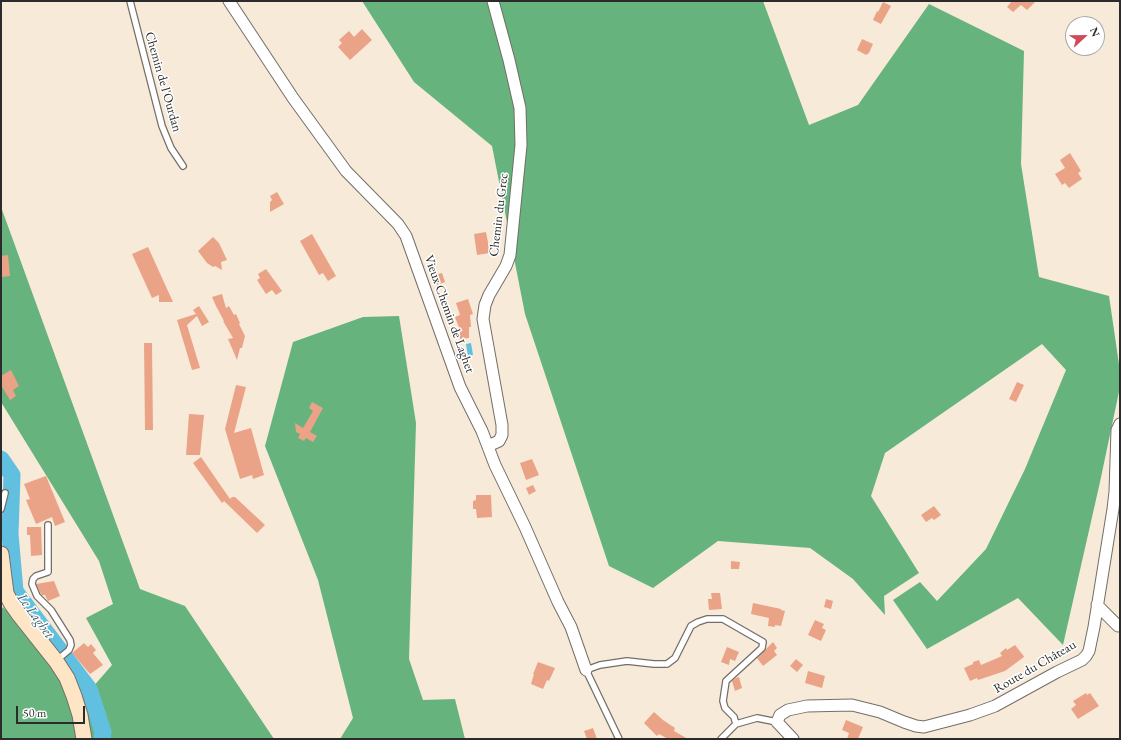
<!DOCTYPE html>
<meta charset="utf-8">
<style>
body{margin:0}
#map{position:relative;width:1121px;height:740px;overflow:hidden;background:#f8ead8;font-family:"EB Garamond",serif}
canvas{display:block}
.frame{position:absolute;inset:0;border:2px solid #2b2b2b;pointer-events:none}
.north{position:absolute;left:1065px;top:16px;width:40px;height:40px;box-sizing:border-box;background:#fff;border:1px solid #aaa;border-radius:50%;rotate:68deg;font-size:11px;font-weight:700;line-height:16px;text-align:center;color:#2b2b2b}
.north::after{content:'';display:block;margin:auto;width:14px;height:18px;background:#d1495b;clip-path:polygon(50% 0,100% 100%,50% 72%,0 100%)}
.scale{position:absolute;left:16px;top:706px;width:69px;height:18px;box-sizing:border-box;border:2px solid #2b2b2b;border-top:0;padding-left:5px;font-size:12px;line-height:14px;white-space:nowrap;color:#2b2b2b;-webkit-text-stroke:3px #fff;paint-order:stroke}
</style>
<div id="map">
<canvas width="1121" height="740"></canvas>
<div class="frame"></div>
<div class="north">N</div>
<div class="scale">50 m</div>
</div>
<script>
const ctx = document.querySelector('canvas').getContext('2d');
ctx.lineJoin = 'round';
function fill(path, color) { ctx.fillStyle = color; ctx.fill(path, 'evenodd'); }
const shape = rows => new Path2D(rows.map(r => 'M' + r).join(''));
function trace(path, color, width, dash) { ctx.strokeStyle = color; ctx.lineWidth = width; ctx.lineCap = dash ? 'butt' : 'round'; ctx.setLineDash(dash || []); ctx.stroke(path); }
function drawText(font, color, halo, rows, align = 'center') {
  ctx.font = font + ' "EB Garamond",serif'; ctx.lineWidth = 3; ctx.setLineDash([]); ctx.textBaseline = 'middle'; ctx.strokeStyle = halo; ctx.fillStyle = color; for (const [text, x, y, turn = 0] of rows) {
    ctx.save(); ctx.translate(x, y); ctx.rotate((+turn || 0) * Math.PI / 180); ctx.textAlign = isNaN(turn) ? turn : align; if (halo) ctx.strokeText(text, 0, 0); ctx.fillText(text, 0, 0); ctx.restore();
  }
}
fill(shape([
 [362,1,763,1,809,125,858,105,929,4,1024,51,1021,164,1039,277,1109,296,1120,371,1120,387,1100,482,1063,645,1018,598,927,649,893,600,920,582,937,601,986,549,1025,469,1066,370,1042,344,885,453,871,496,919,573,884,596,885,615,853,579,810,548,718,541,653,588,609,566,525,314,492,146,414,82],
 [1,207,140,589,185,606,274,739,1,739,1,610,3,607,85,696,112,665,86,618,113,604,99,561,1,402],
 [399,316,416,423,409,659,423,700,455,699,465,739,340,739,353,718,318,580,265,446,293,342,363,317]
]), '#66b37d');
fill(shape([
 [471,343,473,355,468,356,466,344]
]), '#61c0df');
trace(shape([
 [1,459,12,475,10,534,15,591,89,689,103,732,102,739]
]), '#61c0df', 17);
fill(shape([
 [1012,1,1036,1,1027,10,1021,5,1013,12,1007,7],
 [883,2,891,6,881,24,873,20,877,11,878,12],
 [362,29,372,40,350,60,338,47,342,43,339,40,349,31,354,37],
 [862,39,873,44,869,53,866,55,857,50],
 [1070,153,1081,171,1078,173,1082,179,1069,188,1065,183,1062,185,1055,174,1065,168,1060,160],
 [277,192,284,204,270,212,270,202,272,200,270,196],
 [486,232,490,253,477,255,474,234],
 [312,234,336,276,328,281,323,273,319,275,300,241],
 [213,237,219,243,227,260,221,262,222,270,215,266,213,267,207,263,198,251],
 [148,247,173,302,159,302,159,295,152,298,132,254],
 [8,255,10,276,1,277,1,256],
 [266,269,282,291,276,295,272,290,266,294,257,280,260,278,258,274],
 [442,273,445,282,437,285,434,275],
 [222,294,226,308,229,306,234,315,236,314,240,323,239,324,245,336,242,348,240,348,237,360,228,339,233,338,223,321,224,321,216,306,212,297],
 [468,299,473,314,470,315,471,327,469,327,469,338,460,339,460,330,455,317,460,315,456,303],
 [199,306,209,322,202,326,197,316,187,325,200,368,192,370,177,320,196,314,193,310],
 [144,343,152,343,153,430,145,430],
 [11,370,19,386,13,390,16,396,10,400,1,385,1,376],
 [1017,382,1024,385,1016,402,1009,399],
 [236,385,246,387,234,433,251,428,264,475,253,479,252,475,240,479,225,429],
 [312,402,323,408,310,432,317,436,313,442,306,438,304,441,298,438,300,434,296,432,295,423,303,428,313,411,309,408],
 [189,414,204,415,200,455,186,455],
 [201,457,230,499,232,497,235,497,265,525,257,533,224,501,222,503,193,463],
 [532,459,539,475,526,480,520,463],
 [46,476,65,522,55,526,52,517,36,524,26,500,30,499,24,484],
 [533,485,536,491,529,495,526,488],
 [476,495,491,495,492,517,477,518,476,509,473,509,473,501,476,500],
 [934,506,941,515,934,520,932,518,926,522,921,515],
 [27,527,41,527,42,555,31,556,30,535,27,535],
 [731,561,740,562,739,569,731,569],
 [54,581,60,596,48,601,45,595,42,595,41,594,36,584],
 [711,593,720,593,722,609,709,610,708,599,712,599],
 [826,599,833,601,831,609,824,607],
 [753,603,781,609,781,610,785,611,781,626,775,625,775,627,768,626,769,618,751,614],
 [815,620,824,624,822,628,826,630,821,641,808,635],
 [773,642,777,648,774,651,777,655,763,666,757,658],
 [84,643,88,647,91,644,96,650,93,653,103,665,90,674,72,653],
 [1015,645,1023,655,1024,657,1005,671,978,680,977,678,970,681,964,668,973,664,973,662,979,660,981,665,1002,656,1000,653,1006,648,1007,650],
 [727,647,739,652,735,661,730,659,729,665,721,662],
 [796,659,803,665,797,672,790,666],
 [538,662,555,668,549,681,547,680,543,689,531,684,534,674,533,674],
 [808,671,825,676,822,688,805,683],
 [739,677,742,688,735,691,732,681,736,678],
 [1086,693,1087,695,1090,693,1099,706,1078,719,1071,709,1076,705,1073,701],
 [654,712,663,720,675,728,674,731,688,739,668,739,659,734,657,736,644,723],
 [846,720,863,727,858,739,847,739,849,733,842,730],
 [593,728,597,739,587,739,584,731]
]), '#eba387');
const service = shape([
 [130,1,162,126,171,148,183,166],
 [1,509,5,493],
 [48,525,48,572,36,576,33,579,32,584,37,596,51,610,70,640,71,645,69,650,57,660],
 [736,724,757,718,777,722],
 [619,739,586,670,600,665,627,661,654,664,667,664,675,658,691,626,698,622,707,619,723,619,763,642,762,648,726,681,723,701,725,708,734,717,736,724],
 [721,739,736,724]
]);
const minor = shape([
 [229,1,293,98,346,171,398,224,406,236,460,387,482,431,495,465,525,527,558,602,571,627,586,670],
 [488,446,499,441,502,435,502,425,483,319,485,305,489,295,506,266,510,255,521,145,520,108,509,60,493,1],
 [1097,605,1118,626],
 [793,739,777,722,780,715,788,710,807,706,852,705,880,712,904,722,916,726,924,727,970,715,995,706,1057,672,1082,660,1086,656,1089,651,1094,627,1113,509,1115,492,1117,430,1120,424]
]);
const secondary = shape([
 [1,554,6,593,11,603,18,613,56,661,67,678,74,696,80,715,84,739]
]);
trace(service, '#736e68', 8);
trace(minor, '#736e68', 13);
trace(secondary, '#736e68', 17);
trace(service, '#fff', 5.5);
trace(minor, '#fff', 11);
trace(secondary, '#fde5c5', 15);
drawText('13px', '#2b2b2b', '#fff', [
 ["Chemin de l'Ourdan",163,82,74],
 ["Chemin du Grec",499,215,-83],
 ["Vieux Chemin de Laghet",449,314,70],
 ["Route du Château",1035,667,-30]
]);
drawText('italic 14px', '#3e5f6a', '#fff', [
 ["Le Laghet",35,616,54]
]);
</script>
